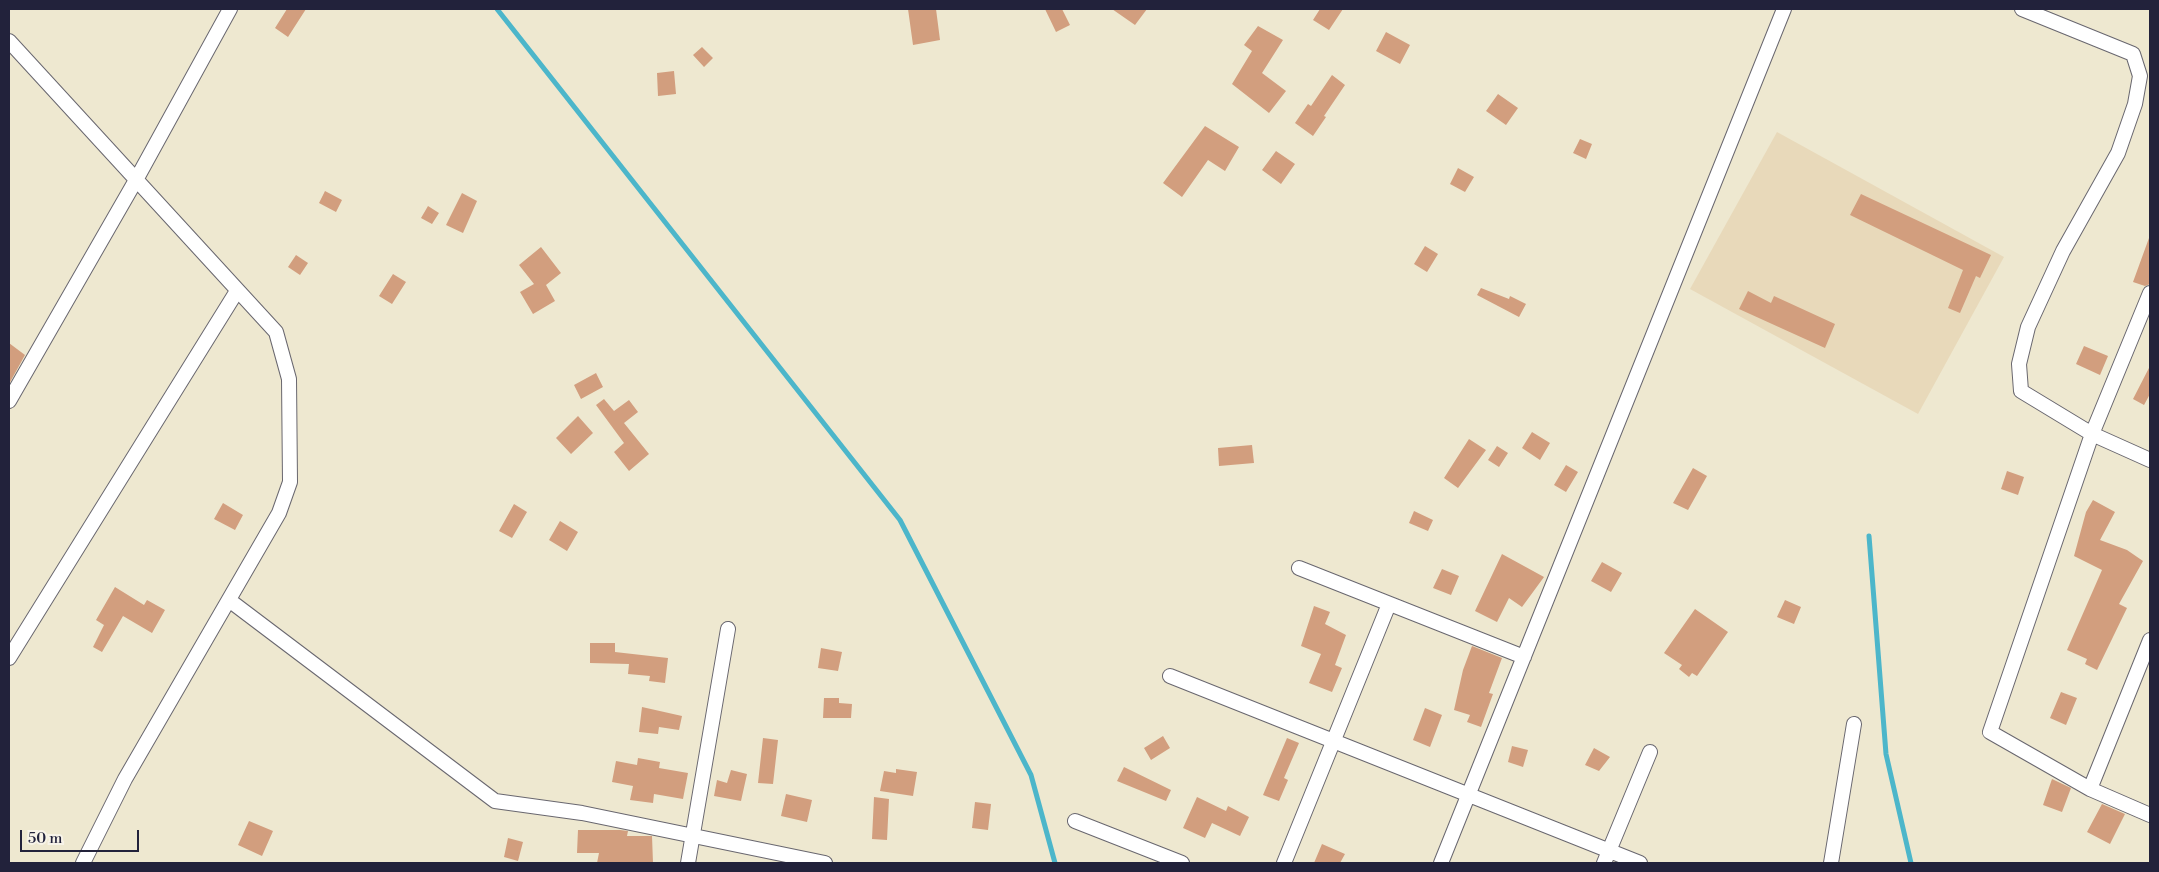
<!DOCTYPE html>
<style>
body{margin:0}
#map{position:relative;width:2159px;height:872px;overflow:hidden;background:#eee8d0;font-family:"Libre Bodoni",serif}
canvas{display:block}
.frame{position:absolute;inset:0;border:10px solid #22223b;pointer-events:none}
.scale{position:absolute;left:20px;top:830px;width:119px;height:22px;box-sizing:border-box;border:2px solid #22223b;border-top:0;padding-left:6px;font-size:15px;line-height:18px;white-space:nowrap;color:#22223b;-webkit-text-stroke:4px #f7f3e8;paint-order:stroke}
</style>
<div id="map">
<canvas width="2159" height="872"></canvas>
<div class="frame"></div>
<div class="scale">50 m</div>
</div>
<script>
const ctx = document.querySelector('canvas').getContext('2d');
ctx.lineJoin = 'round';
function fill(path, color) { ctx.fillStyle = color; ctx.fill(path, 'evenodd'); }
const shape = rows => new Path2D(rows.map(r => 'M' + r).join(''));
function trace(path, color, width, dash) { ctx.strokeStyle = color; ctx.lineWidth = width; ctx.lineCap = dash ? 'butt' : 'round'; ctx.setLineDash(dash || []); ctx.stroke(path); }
fill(shape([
 [1777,132,2004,257,1918,414,1690,289]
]), '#e8d9ba');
trace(shape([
 [497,9,900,520,1031,775,1055,863],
 [1869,536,1886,754,1911,863]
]), '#4cb6ca', 5);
fill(shape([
 [287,9,306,9,288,37,275,28],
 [908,9,936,9,940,40,913,45],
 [1045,9,1062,9,1070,25,1056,32],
 [1112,9,1147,9,1135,25],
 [1320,9,1343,9,1329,30,1313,20],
 [1258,26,1283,40,1262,73,1286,91,1269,113,1232,84,1252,51,1244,45],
 [1386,32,1410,45,1400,64,1376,51],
 [702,47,713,58,704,67,693,55],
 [674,71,676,94,658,96,657,73],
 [1332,75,1345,85,1324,116,1326,117,1313,136,1295,123,1308,104,1311,106],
 [1498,94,1518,108,1506,125,1486,111],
 [1205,126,1239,147,1225,171,1208,160,1182,197,1163,183],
 [1580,139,1592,144,1586,159,1573,153],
 [1276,151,1295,164,1281,184,1262,170],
 [1458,168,1474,177,1465,192,1450,184],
 [325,191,342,200,336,212,319,203],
 [462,193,477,201,463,233,446,225],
 [1861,194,1991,255,1980,278,1976,276,1960,313,1948,308,1963,270,1850,215],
 [428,206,439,213,432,224,421,218],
 [2149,238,2150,284,2145,286,2133,282],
 [1425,246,1438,254,1427,272,1414,264],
 [541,247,561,273,546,285,555,301,533,314,520,292,534,284,519,265],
 [296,255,308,263,300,275,288,267],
 [393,274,406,282,392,304,379,296],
 [1481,288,1509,299,1510,296,1526,304,1519,317,1477,295],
 [1748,291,1771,303,1774,296,1835,324,1825,348,1739,309],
 [9,343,25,355,9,384],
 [2084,346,2108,356,2100,375,2076,364],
 [2150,366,2150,394,2144,405,2133,399],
 [596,373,603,387,581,399,574,385],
 [604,399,614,411,629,400,638,412,624,423,649,454,629,471,614,452,624,443,596,405],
 [578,416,593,433,571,454,556,438],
 [1532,432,1550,443,1540,460,1522,448],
 [1469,439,1486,450,1458,488,1444,478],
 [1252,445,1254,463,1219,466,1218,448],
 [1497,446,1508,453,1499,467,1488,460],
 [1566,465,1578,472,1566,492,1554,485],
 [1693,468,1707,476,1688,510,1673,503],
 [2007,471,2024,477,2018,495,2001,489],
 [2093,500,2115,512,2100,540,2127,550,2143,561,2119,604,2127,608,2097,670,2085,664,2087,659,2067,650,2102,570,2074,556,2086,512],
 [223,503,243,515,235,530,214,519],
 [514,504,527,512,512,538,499,531],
 [1414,511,1433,520,1428,531,1409,523],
 [560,521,578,532,567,551,549,540],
 [1502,554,1544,577,1522,607,1509,598,1497,622,1475,611],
 [1602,562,1622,573,1611,592,1591,581],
 [1442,569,1459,576,1451,595,1433,588],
 [115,587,144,605,147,600,165,610,152,633,123,616,102,652,93,647,104,625,96,620],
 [1785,600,1801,607,1794,624,1777,617],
 [1314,606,1330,612,1325,624,1346,635,1335,665,1342,668,1332,692,1309,683,1321,654,1301,646],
 [1695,609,1728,632,1697,676,1692,673,1689,677,1679,669,1682,665,1664,653],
 [590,643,615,643,615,652,668,658,665,683,649,681,650,676,628,674,629,664,590,663],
 [1472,646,1502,658,1489,693,1493,694,1481,727,1467,722,1470,715,1454,710,1463,670],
 [821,648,842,652,838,671,818,668],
 [2061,692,2077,698,2066,725,2050,718],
 [824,698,839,698,839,703,852,704,851,718,823,718],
 [642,707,682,716,679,730,659,727,658,734,639,732],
 [1425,708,1442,715,1430,747,1413,740],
 [1163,736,1170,748,1151,760,1144,748],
 [763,738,778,740,773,784,758,783],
 [1287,738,1299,743,1284,778,1288,780,1279,801,1263,795],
 [1512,746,1528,750,1523,767,1508,762],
 [1594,748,1610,757,1599,771,1585,765],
 [638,758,660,762,659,768,688,773,683,799,654,794,653,803,630,800,633,786,612,782,616,761,637,765],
 [1124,767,1171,790,1166,801,1117,781],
 [896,769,917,772,913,796,880,791,884,771,896,773],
 [731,770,747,774,741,801,714,796,717,780,727,783],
 [2052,779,2071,788,2062,812,2043,805],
 [786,794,812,800,807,822,781,816],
 [874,797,889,799,887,840,872,839],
 [1197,797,1226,811,1228,806,1249,817,1240,836,1212,823,1205,838,1183,828],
 [975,802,991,804,988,830,972,828],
 [2102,804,2125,814,2110,844,2087,832],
 [249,821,273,831,262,856,238,845],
 [578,830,620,830,628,831,627,836,652,836,653,863,597,863,599,853,577,853],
 [508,838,523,842,518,861,504,857],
 [1322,844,1345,854,1340,863,1314,863]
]), '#d29e7e');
const street = shape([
 [2022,9,2133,54,2140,76,2135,104,2118,153,2063,251,2028,327,2019,364,2021,391,2092,434,2150,460],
 [9,41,276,332,289,379,290,482,279,513,125,779,83,863],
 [2150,293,2092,434,1990,732,2090,789,2150,815],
 [9,401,136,180,230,9],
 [1299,568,1524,657],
 [229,600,495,801,582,813,825,863],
 [9,658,237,291],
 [1170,676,1640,863],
 [2090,789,2150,640],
 [1075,821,1182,863],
 [688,863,728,629],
 [1284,863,1389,604],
 [1441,863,1784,9],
 [1604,863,1650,752],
 [1831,863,1854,724]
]);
trace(street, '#69676f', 16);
trace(street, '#fff', 14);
</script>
